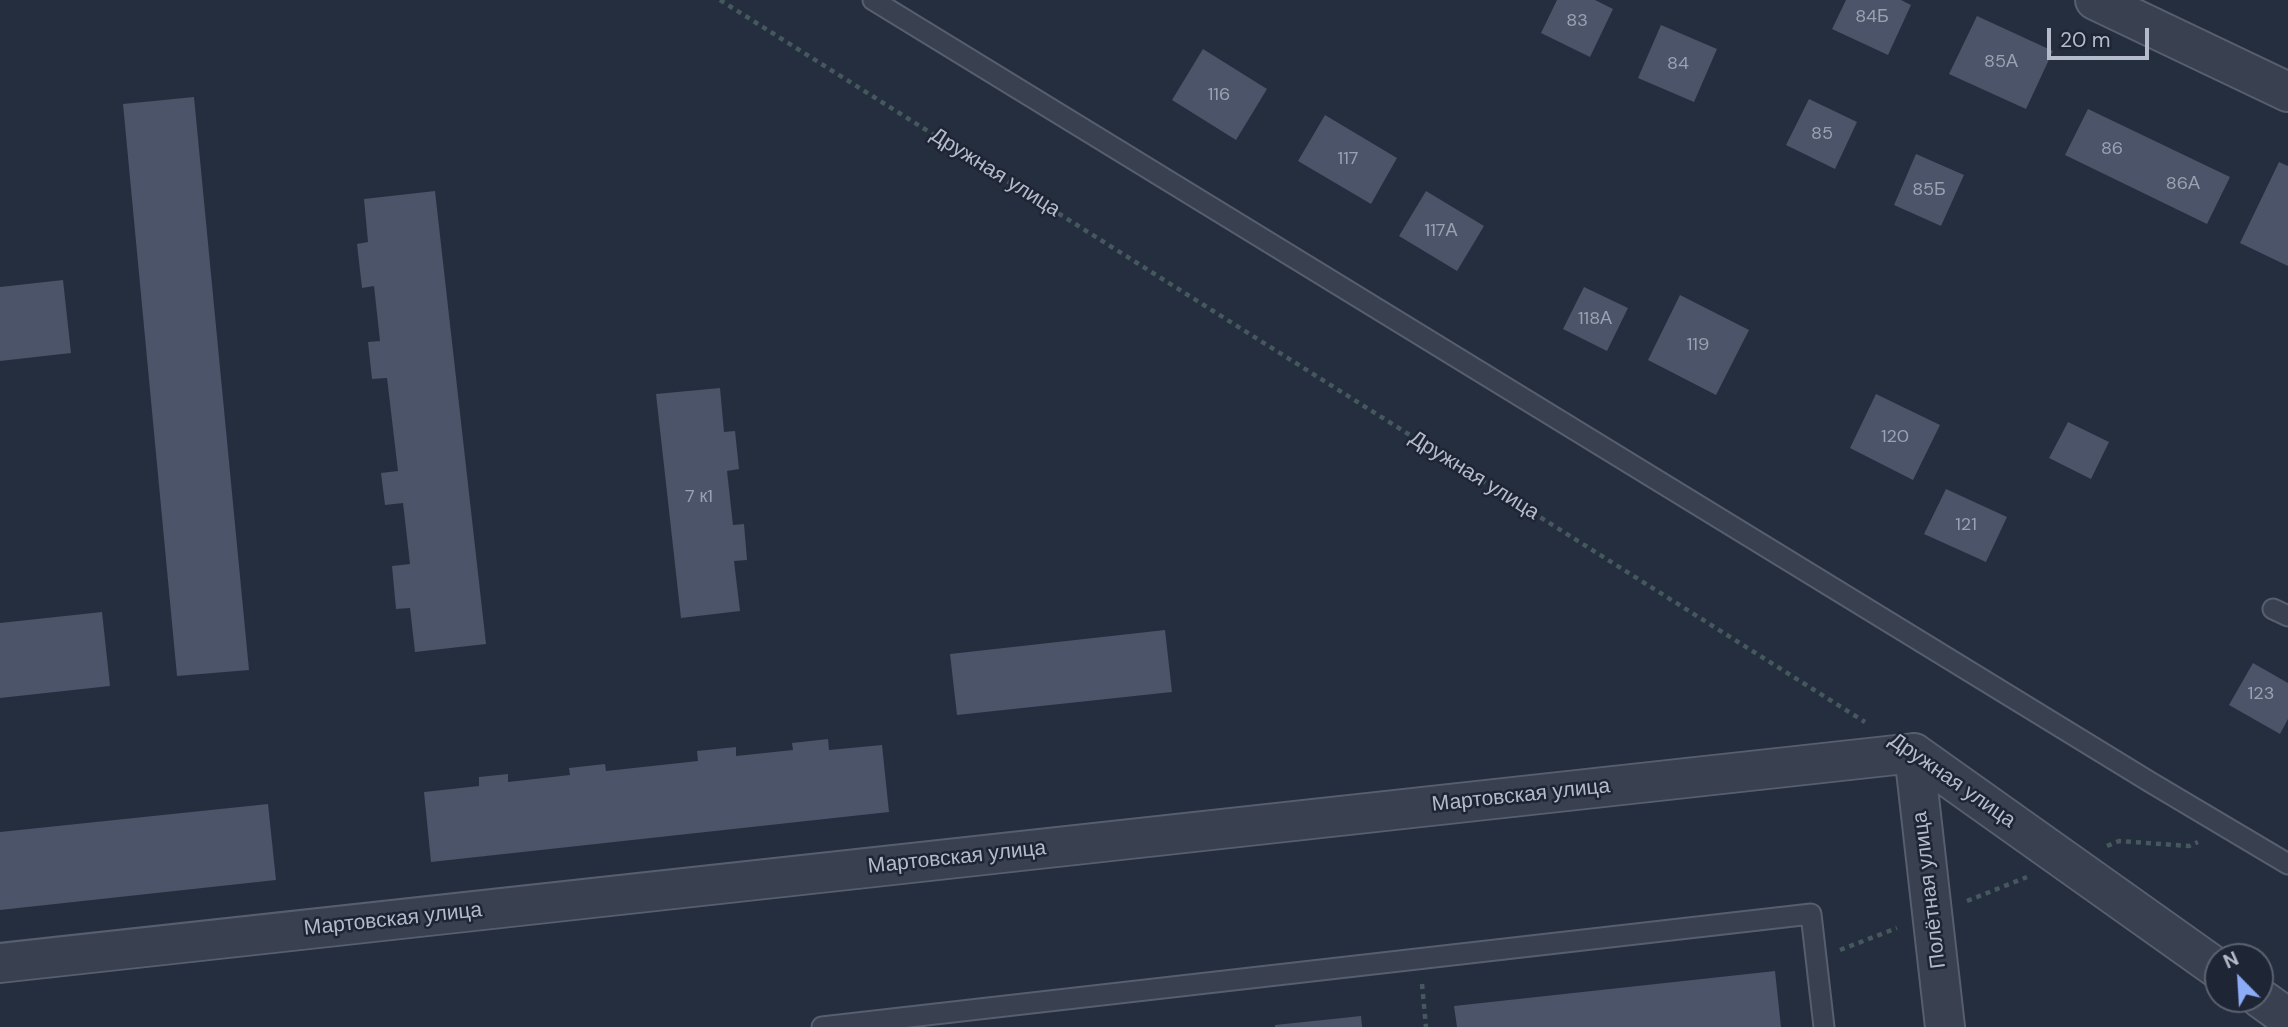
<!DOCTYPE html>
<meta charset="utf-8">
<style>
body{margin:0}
#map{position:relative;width:2288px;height:1027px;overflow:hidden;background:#252e3f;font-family:"DM Sans",sans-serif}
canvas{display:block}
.north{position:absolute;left:2204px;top:943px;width:70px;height:70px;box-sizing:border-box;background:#1e2534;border:2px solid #5a6170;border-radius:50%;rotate:336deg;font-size:19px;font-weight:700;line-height:28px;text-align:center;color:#b5bbca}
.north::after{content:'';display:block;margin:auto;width:24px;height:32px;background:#8dacf7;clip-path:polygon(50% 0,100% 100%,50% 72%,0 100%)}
.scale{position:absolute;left:2047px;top:28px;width:102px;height:32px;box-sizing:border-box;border:4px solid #b5bbca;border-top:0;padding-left:9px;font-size:21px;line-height:24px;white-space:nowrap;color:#b5bbca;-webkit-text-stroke:5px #1e2534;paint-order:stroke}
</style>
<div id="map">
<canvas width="2288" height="1027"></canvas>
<div class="north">N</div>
<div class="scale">20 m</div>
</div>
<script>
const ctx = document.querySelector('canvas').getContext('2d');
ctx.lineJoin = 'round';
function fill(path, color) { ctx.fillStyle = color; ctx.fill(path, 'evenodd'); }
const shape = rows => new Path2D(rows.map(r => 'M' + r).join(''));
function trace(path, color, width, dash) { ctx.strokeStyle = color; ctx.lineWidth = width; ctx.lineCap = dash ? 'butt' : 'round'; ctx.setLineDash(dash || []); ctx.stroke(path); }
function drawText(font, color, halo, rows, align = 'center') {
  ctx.font = font + ' "DM Sans",sans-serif'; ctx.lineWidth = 5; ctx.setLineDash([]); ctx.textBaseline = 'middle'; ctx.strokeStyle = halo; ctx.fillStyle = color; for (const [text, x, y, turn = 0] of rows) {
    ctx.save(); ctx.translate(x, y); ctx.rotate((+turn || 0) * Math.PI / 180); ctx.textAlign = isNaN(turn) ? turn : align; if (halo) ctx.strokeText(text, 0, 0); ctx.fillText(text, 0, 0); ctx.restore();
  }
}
fill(shape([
 [1557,0,1595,0,1613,9,1590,57,1541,33],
 [1846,0,1901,0,1911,5,1888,55,1832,29],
 [1977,16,2053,51,2026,109,1949,74],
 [1661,25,1717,49,1694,102,1638,78],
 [1203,49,1267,89,1236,140,1172,100],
 [194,97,249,670,177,676,123,104],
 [1809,99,1857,122,1835,169,1786,145],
 [2088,109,2230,177,2207,224,2065,155],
 [1325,115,1397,158,1371,204,1298,161],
 [1916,154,1964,175,1941,226,1894,205],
 [2279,162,2288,166,2288,266,2240,243],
 [435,191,486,644,415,652,410,608,396,609,392,566,410,564,403,503,385,505,381,473,398,471,387,378,372,379,368,342,380,341,374,286,362,288,357,244,368,242,364,199],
 [1426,191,1484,226,1457,271,1399,236],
 [63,280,71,353,0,361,0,287],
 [1584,287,1628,308,1607,351,1563,329],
 [1680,295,1749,330,1716,395,1648,360],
 [720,388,724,432,735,431,739,469,727,471,733,525,744,524,747,560,734,561,740,611,681,618,656,394],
 [1876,394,1940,425,1913,480,1850,448],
 [2068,422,2109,442,2091,479,2049,458],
 [1946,489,2007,517,1986,562,1924,534],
 [102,612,110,686,0,698,0,623],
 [1165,630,1172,692,957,715,950,654],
 [2253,663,2288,683,2288,719,2280,734,2229,705],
 [828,739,829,750,882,745,889,812,431,862,424,792,479,786,479,777,508,774,508,782,570,775,569,768,605,764,606,771,698,761,697,751,736,747,736,756,793,750,792,743],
 [268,804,276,880,0,910,0,832],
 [1775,971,1781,1027,1457,1027,1454,1006],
 [1361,1016,1362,1027,1275,1027,1275,1025]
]), '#4b5468');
const lane = shape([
 [873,0,2150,782,2288,864],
 [2273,609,2288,616],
 [822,1027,1811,914,1824,1027]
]);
const street = shape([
 [2095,0,2288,92],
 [1914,753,2218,969],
 [1914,753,1945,1027],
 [0,963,1914,753],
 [2260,998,2288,1018]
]);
trace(lane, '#575e6d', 23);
trace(street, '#575e6d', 42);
trace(shape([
 [720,0,1865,722],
 [2107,846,2119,841,2189,846,2198,842],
 [1967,901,2027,877],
 [1840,950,1897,928],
 [1422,984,1426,1027]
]), '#45585d', 4.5, [5, 5]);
trace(lane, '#39404f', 19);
trace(street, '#39404f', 38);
drawText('18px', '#9aa1b2', null, [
 ["84Б",1872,17],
 ["83",1577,21],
 ["85А",2001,62],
 ["84",1678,64],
 ["116",1219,95],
 ["85",1822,134],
 ["86",2112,149],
 ["117",1348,159],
 ["86А",2183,184],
 ["85Б",1929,190],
 ["117А",1441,231],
 ["118А",1595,319],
 ["119",1698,345],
 ["120",1895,437],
 ["7 к1",699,497],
 ["121",1966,525],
 ["123",2261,694]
]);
drawText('21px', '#b5bbca', '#1e2534', [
 ["Дружная улица",995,173,32],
 ["Дружная улица",1474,476,32],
 ["Дружная улица",1952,781,35],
 ["Мартовская улица",1521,796,-6],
 ["Мартовская улица",957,858,-6],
 ["Полётная улица",1930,890,-97],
 ["Мартовская улица",393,920,-6]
]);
</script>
